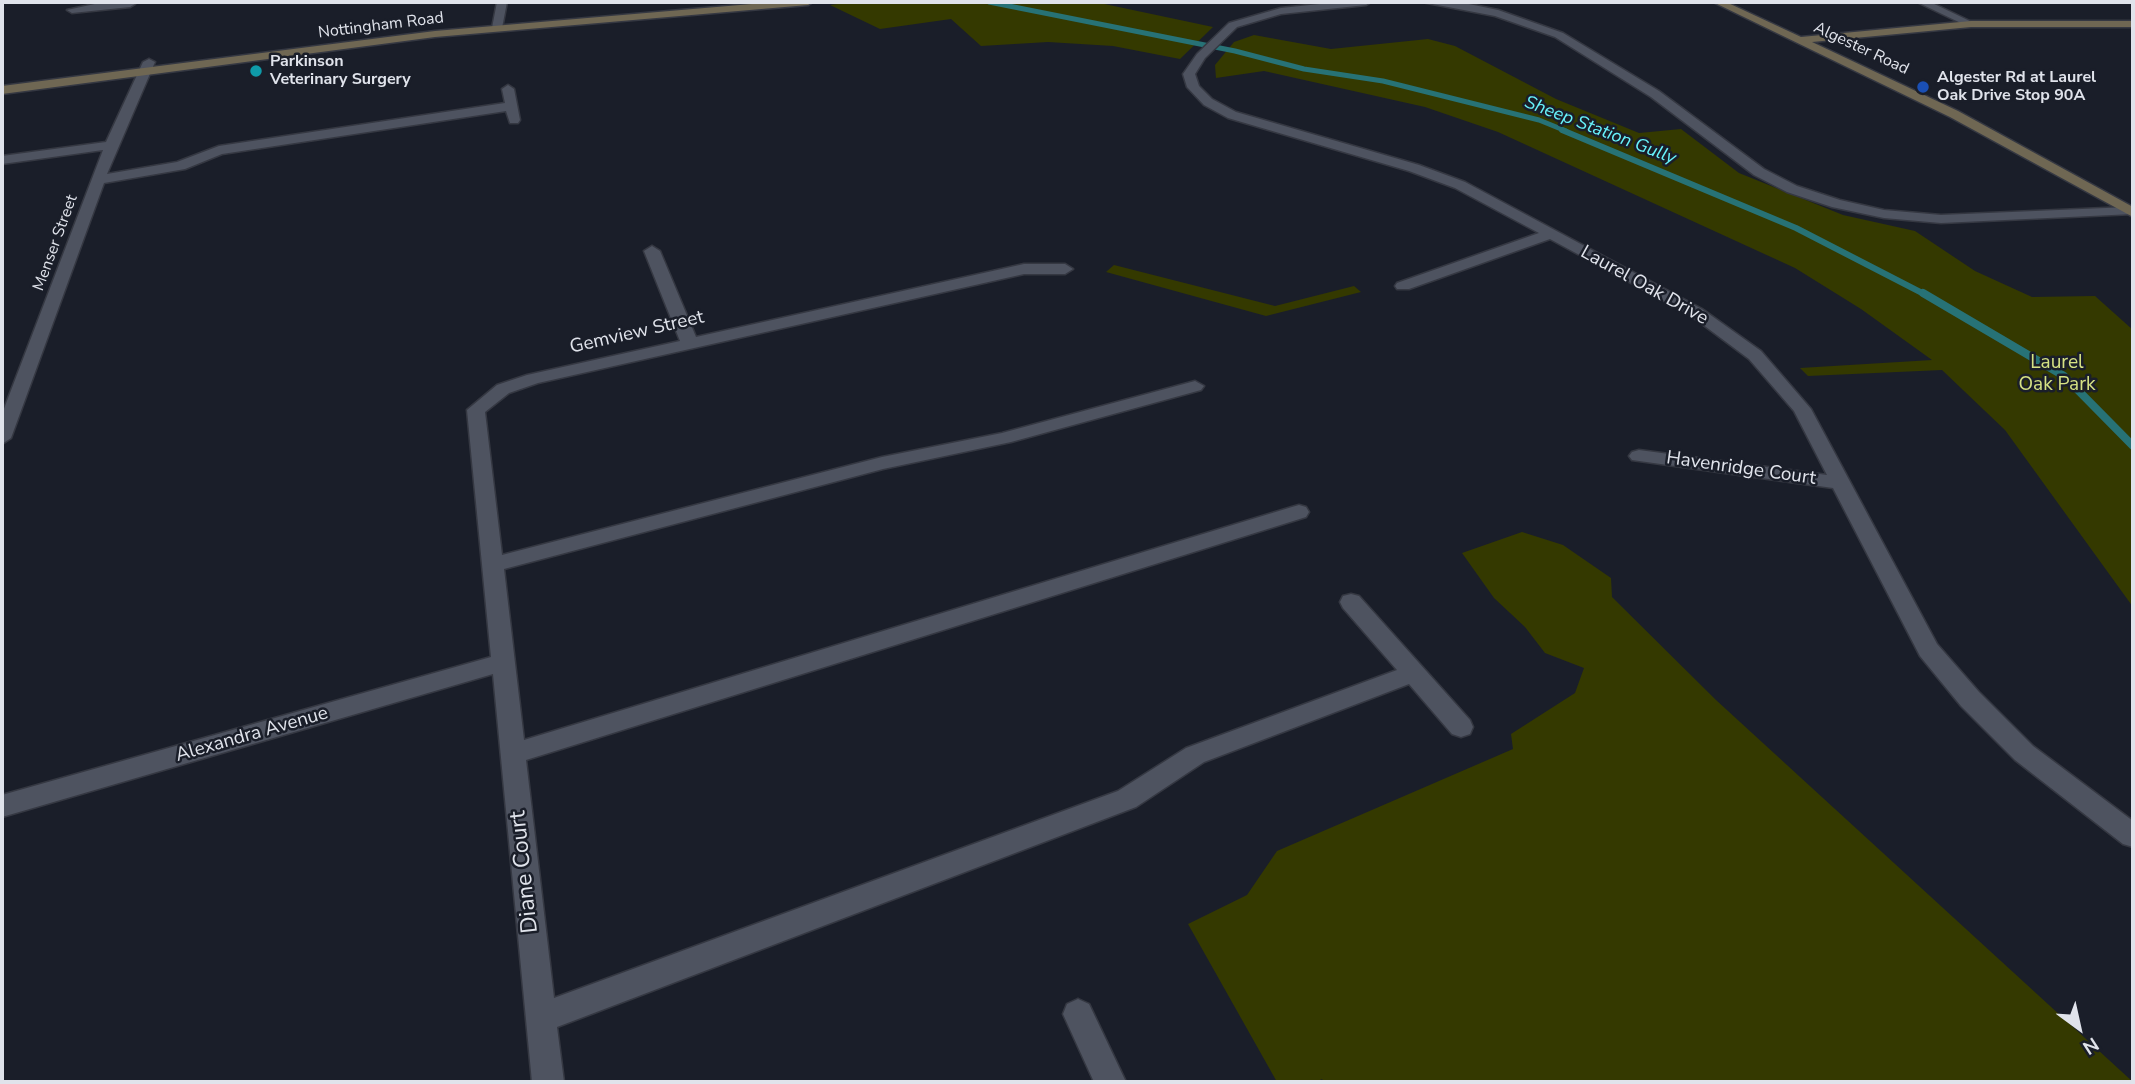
<!DOCTYPE html>
<style>
body{margin:0}
#map{position:relative;width:2135px;height:1084px;overflow:hidden;background:#1a1e29;font-family:"Nunito Sans",sans-serif}
canvas{display:block}
.frame{position:absolute;inset:0;border:4px solid #e0e3eb;pointer-events:none}
.north{position:absolute;left:2044px;top:993px;width:70px;height:70px;-webkit-text-stroke:5px #1a1e29;paint-order:stroke;rotate:147deg;font-size:19px;font-weight:700;line-height:28px;text-align:center;color:#e0e3eb}
.north::after{content:'';display:block;margin:auto;width:24px;height:32px;background:#e0e3eb;clip-path:polygon(50% 0,100% 100%,50% 72%,0 100%)}
</style>
<div id="map">
<canvas width="2135" height="1084"></canvas>
<div class="frame"></div>
<div class="north">N</div>
</div>
<script>
const ctx = document.querySelector('canvas').getContext('2d');
ctx.lineJoin = 'round';
function fill(path, color) { ctx.fillStyle = color; ctx.fill(path, 'evenodd'); }
const shape = rows => new Path2D(rows.map(r => 'M' + r).join(''));
function trace(path, color, width, dash) { ctx.strokeStyle = color; ctx.lineWidth = width; ctx.lineCap = dash ? 'butt' : 'round'; ctx.setLineDash(dash || []); ctx.stroke(path); }
function drawText(font, color, halo, rows, align = 'center') {
  ctx.font = font + ' "Nunito Sans",sans-serif'; ctx.lineWidth = 5; ctx.setLineDash([]); ctx.textBaseline = 'middle'; ctx.strokeStyle = halo; ctx.fillStyle = color; for (const [text, x, y, turn = 0] of rows) {
    ctx.save(); ctx.translate(x, y); ctx.rotate((+turn || 0) * Math.PI / 180); ctx.textAlign = isNaN(turn) ? turn : align; if (halo) ctx.strokeText(text, 0, 0); ctx.fillText(text, 0, 0); ctx.restore();
  }
}
fill(shape([
 [852,2,1095,2,1213,27,1180,59,1113,46,1048,42,981,46,951,19,880,29,830,5],
 [1254,35,1331,49,1428,39,1455,46,1556,99,1639,133,1681,129,1739,173,1843,215,1915,231,1975,271,2032,297,2095,296,2133,330,2133,607,2005,430,1942,370,1808,376,1800,368,1932,360,1861,309,1795,268,1498,132,1425,107,1264,71,1216,78,1215,65,1234,42],
 [1114,265,1275,306,1354,286,1361,292,1266,316,1106,272],
 [1522,532,1563,545,1611,578,1612,597,1716,700,2133,1082,1324,1082,1322,1079,1316,1082,1277,1082,1188,924,1247,895,1277,851,1513,749,1511,734,1575,693,1584,668,1545,653,1525,627,1494,598,1462,553]
]), '#343900');
trace(shape([
 [989,2,1235,51,1304,69,1383,81,1539,120,1566,131]
]), '#277276', 5);
trace(shape([
 [1562,130,1796,228,1926,295]
]), '#277276', 6);
trace(shape([
 [1923,293,2064,376,2133,446]
]), '#277276', 8);
const street = shape([
 [104,2,133,2,135,4,130,7,72,13,67,10,104,2],
 [497,2,507,2,502,28,497,31,492,28,497,2],
 [1339,2,1371,2,1366,5,1281,14,1237,27,1205,58,1195,74,1199,86,1212,99,1236,112,1419,165,1465,182,1702,309,1761,351,1811,409,1937,644,1979,692,2033,746,2133,821,2133,847,2123,844,2015,760,1961,706,1920,656,1833,488,1632,460,1629,456,1632,452,1639,450,1827,475,1794,411,1749,359,1690,315,1550,239,1409,289,1397,289,1395,286,1397,283,1539,233,1455,188,1409,171,1228,118,1204,105,1187,87,1183,74,1197,54,1229,23,1281,8,1339,2],
 [1422,2,1459,2,1498,10,1563,33,1659,91,1764,169,1797,186,1840,200,1884,210,1941,215,2129,207,2133,208,2133,214,1941,223,1884,218,1832,207,1787,192,1754,175,1651,97,1555,37,1495,16,1422,2],
 [1917,2,1930,2,1976,24,1967,26,1917,2],
 [149,59,155,62,107,174,177,162,219,146,505,103,502,89,508,85,514,89,520,120,518,123,510,123,506,111,222,154,185,169,104,183,11,438,2,444,2,414,103,150,2,164,2,156,106,142,143,62,149,59],
 [652,246,660,251,696,337,1024,264,1065,264,1073,269,1065,274,1024,274,538,383,509,393,485,412,502,555,882,457,1002,433,1195,381,1204,386,1201,390,1011,442,883,469,504,569,524,740,1292,507,1299,505,1306,507,1309,512,1306,517,526,760,554,998,1118,791,1186,748,1397,670,1343,608,1340,602,1343,596,1351,594,1359,596,1470,720,1473,727,1470,734,1461,737,1452,734,1409,684,1204,762,1136,807,557,1027,564,1082,532,1082,493,674,2,817,2,795,491,657,467,410,497,385,527,375,680,341,644,251,652,246],
 [1078,999,1089,1004,1126,1082,1094,1082,1063,1014,1067,1004,1078,999]
]);
const secondary = shape([
 [775,2,813,2,808,5,435,37,2,94,2,86,435,31,775,2],
 [1713,2,1726,2,1801,37,1971,21,2133,21,2133,27,1971,27,1812,42,1958,111,2133,207,2133,217,1950,117,1713,2]
]);
trace(street, '#353842', 3);
trace(secondary, '#353842', 3);
fill(street, '#4e5360');
fill(secondary, '#6f6753');
for (const [x, y, r, color] of [
 [256,71,7,"#0f9aa8"],
 [1923,87,7,"#1a4fb4"]
]) { const dot = new Path2D(); dot.arc(x, y, r, 0, 2 * Math.PI); ctx.fillStyle = color; ctx.fill(dot); trace(dot, '#1a1e29', 2.5); }
drawText('16px', '#e0e3eb', '#1a1e29', [
 ["Nottingham Road",381,26,-7],
 ["Algester Road",1861,49,25],
 ["Menser Street",56,243,-70]
]);
drawText('bold 16px', '#e0e3eb', '#1a1e29', [
 ["Parkinson",270,62],
 ["Veterinary Surgery",270,80],
 ["Algester Rd at Laurel",1937,78],
 ["Oak Drive Stop 90A",1937,96]
], 'left');
drawText('italic 18px', '#68f3fb', '#1a1e29', [
 ["Sheep Station Gully",1600,131,21]
]);
drawText('19px', '#e0e3eb', '#1a1e29', [
 ["Laurel Oak Drive",1644,286,29],
 ["Gemview Street",637,333,-13],
 ["Havenridge Court",1741,469,8],
 ["Alexandra Avenue",252,735,-16]
]);
drawText('19px', '#d6e284', '#1a1e29', [
 ["Laurel",2057,363],
 ["Oak Park",2057,385]
]);
drawText('23px', '#e0e3eb', '#1a1e29', [
 ["Diane Court",525,872,-96]
]);
</script>
